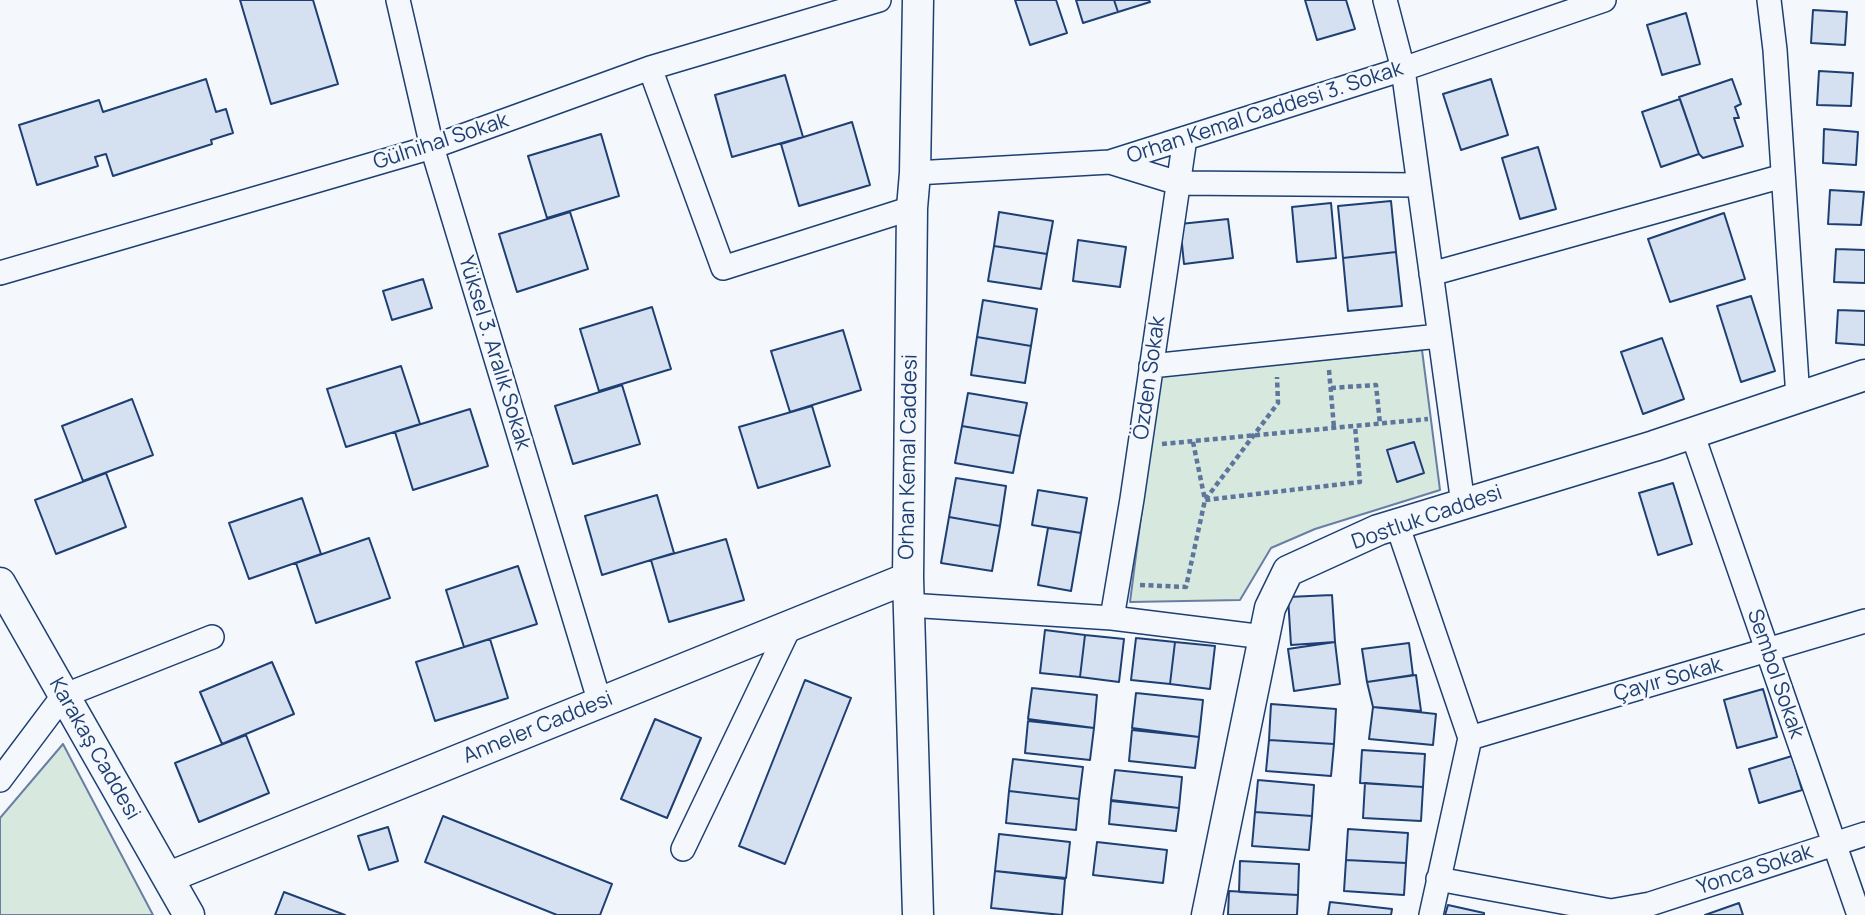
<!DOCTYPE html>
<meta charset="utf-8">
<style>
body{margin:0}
canvas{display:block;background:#f4f7fb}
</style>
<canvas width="1865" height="915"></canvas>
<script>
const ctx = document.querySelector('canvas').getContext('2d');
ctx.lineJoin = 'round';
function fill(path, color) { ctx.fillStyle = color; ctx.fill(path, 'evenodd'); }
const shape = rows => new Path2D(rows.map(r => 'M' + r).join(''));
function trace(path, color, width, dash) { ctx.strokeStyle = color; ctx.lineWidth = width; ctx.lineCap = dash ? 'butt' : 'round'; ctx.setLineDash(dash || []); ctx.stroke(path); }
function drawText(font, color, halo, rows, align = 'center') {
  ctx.font = font + ' Manrope,sans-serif'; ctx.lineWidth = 5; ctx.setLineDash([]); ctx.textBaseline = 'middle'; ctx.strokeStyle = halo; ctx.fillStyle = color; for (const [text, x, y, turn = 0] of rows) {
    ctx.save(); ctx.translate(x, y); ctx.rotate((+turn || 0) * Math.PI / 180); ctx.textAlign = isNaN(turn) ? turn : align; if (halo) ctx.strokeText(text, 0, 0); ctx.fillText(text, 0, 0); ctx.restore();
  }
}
const green = shape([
 [1422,350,1440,490,1315,529,1271,548,1240,600,1130,602,1159,376,1422,350],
 [63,744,153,915,0,915,0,818,63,744]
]);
fill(green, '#d7e8df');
trace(green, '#687fa3', 2);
const building = shape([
 [240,0,313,0,338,84,271,104,240,0],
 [1015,0,1056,0,1067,33,1030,45,1015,0],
 [1076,0,1114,0,1118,12,1083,23,1076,0],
 [1114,0,1149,0,1150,2,1118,12,1114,0],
 [1305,0,1346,0,1355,29,1317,40,1305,0],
 [1813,10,1847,12,1845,45,1811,43,1813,10],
 [1686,13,1700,64,1662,75,1647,25,1686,13],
 [1819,71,1853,73,1851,106,1817,105,1819,71],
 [785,75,803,137,732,157,715,95,785,75],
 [206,79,216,112,226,109,233,133,211,140,212,144,113,176,106,154,95,157,98,166,37,185,19,125,99,100,103,112,206,79],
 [1491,79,1508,135,1461,150,1443,94,1491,79],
 [1732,79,1741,104,1735,107,1739,118,1734,118,1743,146,1703,158,1699,154,1679,97,1732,79],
 [1680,99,1699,154,1661,167,1642,112,1680,99],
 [852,122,870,185,799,206,781,144,852,122],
 [1824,129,1858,132,1856,165,1823,163,1824,129],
 [601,134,619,196,547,218,528,156,601,134],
 [1538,147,1556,209,1520,219,1502,158,1538,147],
 [1830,190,1864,192,1861,225,1828,224,1830,190],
 [1391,201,1396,252,1343,258,1338,206,1391,201],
 [1331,203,1336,258,1297,262,1292,207,1331,203],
 [570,212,588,269,517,292,499,234,570,212],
 [999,212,1053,221,1047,254,994,246,999,212],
 [1724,213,1745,279,1670,302,1648,239,1724,213],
 [1228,219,1233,258,1184,264,1180,224,1228,219],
 [1078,240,1126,247,1120,287,1073,281,1078,240],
 [994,246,1047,254,1041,289,988,281,994,246],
 [1836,249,1865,250,1865,283,1834,282,1836,249],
 [1396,252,1402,306,1348,311,1343,258,1396,252],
 [423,279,432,308,392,320,383,291,423,279],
 [1751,296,1775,371,1741,382,1717,306,1751,296],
 [983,300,1037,309,1031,346,977,337,983,300],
 [652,307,671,369,599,391,580,329,652,307],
 [1838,310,1865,311,1865,345,1836,343,1838,310],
 [843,330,861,390,790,412,771,351,843,330],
 [977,337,1031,346,1025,383,971,375,977,337],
 [1662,338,1684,399,1643,414,1621,352,1662,338],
 [401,366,420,424,346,447,327,389,401,366],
 [622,385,640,444,573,464,555,406,622,385],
 [968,393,1027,403,1020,436,962,426,968,393],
 [132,399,153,455,83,481,62,426,132,399],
 [812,406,830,466,758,488,739,427,812,406],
 [470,409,488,466,413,490,395,432,470,409],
 [962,426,1020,436,1013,473,955,463,962,426],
 [1414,442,1424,473,1397,482,1387,450,1414,442],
 [106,473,126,527,56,554,35,500,106,473],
 [956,478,1006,486,1000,526,949,517,956,478],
 [1673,483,1692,544,1658,555,1639,493,1673,483],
 [1038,490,1087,498,1081,533,1032,525,1038,490],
 [657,495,674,553,602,575,585,516,657,495],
 [302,498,321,554,249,579,229,523,302,498],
 [949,517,1000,526,992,571,941,563,949,517],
 [1048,528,1081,533,1071,591,1038,585,1048,528],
 [369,538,390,598,316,623,296,563,369,538],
 [726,539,744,600,669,622,651,560,726,539],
 [518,566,537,624,464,647,446,590,518,566],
 [1332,595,1335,642,1291,645,1288,597,1332,595],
 [1045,630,1085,635,1080,677,1040,673,1045,630],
 [1085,635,1124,639,1119,682,1080,677,1085,635],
 [1136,638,1175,642,1170,684,1131,680,1136,638],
 [490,639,508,698,435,721,416,662,490,639],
 [1175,642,1215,646,1210,689,1170,684,1175,642],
 [1335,642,1340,684,1294,691,1288,649,1335,642],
 [1409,643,1413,675,1367,682,1362,649,1409,643],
 [272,662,294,714,222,744,200,692,272,662],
 [1416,675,1421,711,1373,707,1367,682,1416,675],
 [805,680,851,698,785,864,739,846,805,680],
 [1032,688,1097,695,1094,728,1028,719,1032,688],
 [1763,689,1777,737,1737,748,1724,700,1763,689],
 [1136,693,1203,700,1199,737,1132,728,1136,693],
 [1271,704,1336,709,1334,744,1269,740,1271,704],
 [1373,707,1436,714,1433,745,1369,739,1373,707],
 [655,719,701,738,667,818,621,799,655,719],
 [1028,721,1094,728,1090,760,1025,753,1028,721],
 [1132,730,1199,737,1195,768,1129,761,1132,730],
 [246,735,269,793,199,822,175,763,246,735],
 [1269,740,1334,744,1331,776,1266,771,1269,740],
 [1362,750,1425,754,1423,787,1360,783,1362,750],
 [1792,756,1802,790,1759,803,1749,769,1792,756],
 [1013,759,1083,767,1079,799,1009,791,1013,759],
 [1115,770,1182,777,1179,808,1111,800,1115,770],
 [1258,780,1314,785,1312,816,1255,812,1258,780],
 [1365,783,1423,787,1421,821,1363,818,1365,783],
 [1009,791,1079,799,1076,830,1006,823,1009,791],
 [1111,801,1179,808,1176,831,1109,824,1111,801],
 [1255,812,1312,816,1309,850,1252,846,1255,812],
 [443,816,612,884,600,915,557,915,425,862,443,816],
 [388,827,398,861,369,870,358,836,388,827],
 [1348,829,1408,833,1406,863,1346,860,1348,829],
 [999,834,1070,842,1066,878,995,871,999,834],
 [1097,842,1167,850,1163,883,1093,875,1097,842],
 [1346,860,1406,863,1404,895,1344,891,1346,860],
 [1240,861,1299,864,1298,895,1239,892,1240,861],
 [995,871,1065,879,1062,915,991,908,995,871],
 [1229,891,1298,895,1297,915,1228,915,1229,891],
 [284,892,345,915,275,915,284,892],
 [1330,902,1392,909,1391,915,1328,915,1330,902],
 [1739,903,1743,915,1705,915,1739,903],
 [1448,905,1484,913,1484,915,1445,915,1448,905]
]);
fill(building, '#d5e0f0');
trace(building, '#1d3f73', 2);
const minor = shape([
 [398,0,432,147,600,703],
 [1385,0,1403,69,1463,504],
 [1769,0,1775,50,1798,398],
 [650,68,723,268,912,208],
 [1110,162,1178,183,1418,185],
 [915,173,1110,162,1403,69,1604,0],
 [0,273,432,147,650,68,879,0],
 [1431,274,1783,176],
 [1151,366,1439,336],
 [1692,433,1859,915],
 [1397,524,1470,738,1431,915],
 [908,605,1112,618,1264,637],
 [1112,618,1132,499,1185,138],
 [1470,738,1865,621],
 [0,780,63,696,212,637],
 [683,849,790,626],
 [1438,879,1611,911,1650,904,1865,834]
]);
const tertiary = shape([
 [0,583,189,915],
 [169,877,908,578],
 [918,915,908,578,912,208,915,173,918,0],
 [1207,915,1270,608,1288,571,1378,530,1654,446,1865,375]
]);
trace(minor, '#1d3f73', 26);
trace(tertiary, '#1d3f73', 33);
trace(shape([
 [1329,370,1334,428],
 [1331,388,1376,385,1380,424],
 [1193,442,1205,500,1360,482,1355,426],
 [1162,444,1428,419],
 [1140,585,1186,587,1205,500,1278,403,1277,377]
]), '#5e769c', 4.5, [5, 3.5]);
trace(minor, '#f4f7fb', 23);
trace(tertiary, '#f4f7fb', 30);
drawText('21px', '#1d3f73', '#f4f7fb', [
 ["Orhan Kemal Caddesi 3. Sokak",1265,113,-18],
 ["Gülnihal Sokak",441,142,-18],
 ["Yüksel 3. Aralık Sokak",494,353,73],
 ["Özden Sokak",1150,378,-82],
 ["Orhan Kemal Caddesi",909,457,-89],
 ["Dostluk Caddesi",1427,518,-19],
 ["Sembol Sokak",1775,674,71],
 ["Çayır Sokak",1668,680,-16],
 ["Anneler Caddesi",538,728,-22],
 ["Karakaş Caddesi",94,749,60],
 ["Yonca Sokak",1755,870,-18]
]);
</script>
